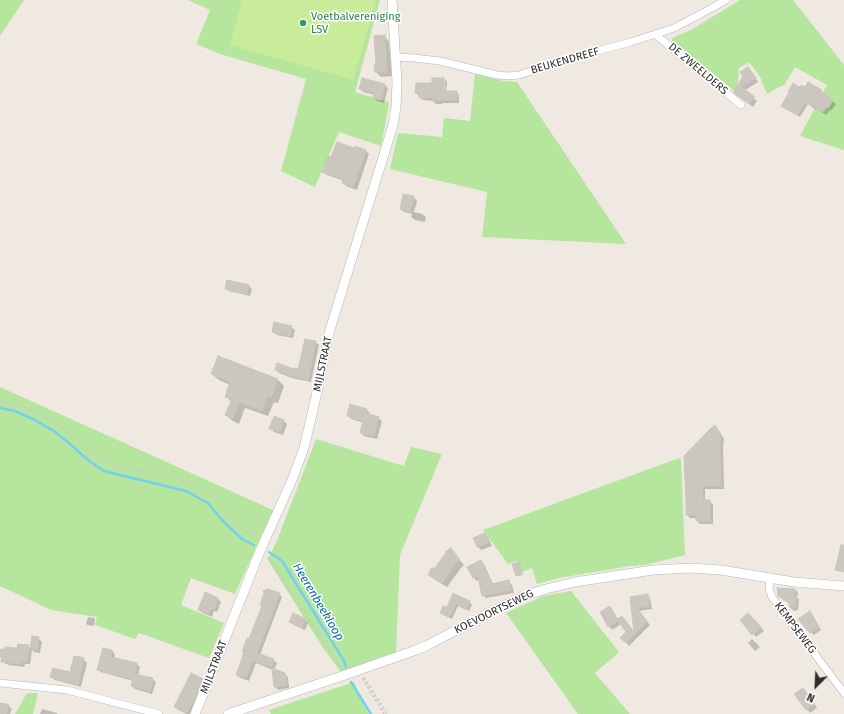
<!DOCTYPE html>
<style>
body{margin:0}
#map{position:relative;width:844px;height:714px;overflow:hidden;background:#efe9e1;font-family:"Fira Sans",sans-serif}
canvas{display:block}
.north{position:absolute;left:796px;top:666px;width:40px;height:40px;-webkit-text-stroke:3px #fff;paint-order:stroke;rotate:204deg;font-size:11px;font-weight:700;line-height:16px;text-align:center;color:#2e2e2e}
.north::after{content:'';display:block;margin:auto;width:14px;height:18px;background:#2e2e2e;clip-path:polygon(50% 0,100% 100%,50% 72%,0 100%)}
</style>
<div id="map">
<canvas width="844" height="714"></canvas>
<div class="north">N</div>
</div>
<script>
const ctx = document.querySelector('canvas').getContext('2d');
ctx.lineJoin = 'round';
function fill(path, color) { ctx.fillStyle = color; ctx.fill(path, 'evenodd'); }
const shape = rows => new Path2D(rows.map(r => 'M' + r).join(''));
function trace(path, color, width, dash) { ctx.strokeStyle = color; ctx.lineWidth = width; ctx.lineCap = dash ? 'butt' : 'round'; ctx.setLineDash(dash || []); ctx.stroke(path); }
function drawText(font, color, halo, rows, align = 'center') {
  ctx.font = font + ' "Fira Sans",sans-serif'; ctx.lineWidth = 3; ctx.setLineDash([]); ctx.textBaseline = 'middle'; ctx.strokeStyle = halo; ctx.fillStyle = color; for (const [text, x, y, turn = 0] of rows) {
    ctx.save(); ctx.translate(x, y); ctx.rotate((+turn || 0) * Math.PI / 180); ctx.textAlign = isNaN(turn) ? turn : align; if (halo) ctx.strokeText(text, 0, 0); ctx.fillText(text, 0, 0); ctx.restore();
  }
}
fill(shape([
 [0,0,24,0,0,36],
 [188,0,380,0,355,92,389,102,387,115,381,146,339,132,315,187,281,171,306,79,220,54,196,44,210,10],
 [740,0,793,0,844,65,844,150,800,136,827,85,795,67,785,84,767,94,760,77,749,62,739,68,737,93,671,40,674,37,691,30],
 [475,74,504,81,517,82,626,244,482,237,487,192,390,169,398,133,442,137,444,118,470,121],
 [0,387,273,510,235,594,191,578,181,605,224,623,209,658,139,633,135,639,95,625,97,617,51,610,0,586],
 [316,439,404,466,411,447,442,454,400,555,396,653,341,672,323,648,268,560,278,538],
 [681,458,685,555,645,565,630,566,559,578,537,584,532,568,522,572,517,561,508,564,483,530,671,461],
 [571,591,619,652,595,673,630,714,578,714,506,613,543,596],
 [354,682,365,707,369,714,271,714,269,710],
 [27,693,38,693,33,714,15,714]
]), '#b6e59e');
fill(shape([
 [242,0,373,0,376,1,353,80,230,45]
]), '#c9ec9a');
fill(shape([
 [384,36,389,42,392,76,381,77,376,72],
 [748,68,751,71,758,82,744,91,757,101,753,107,737,95],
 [362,79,385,85,388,88,384,103,377,101,374,98,375,95,363,92,360,89],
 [444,79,447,82,446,92,456,92,459,95,459,103,442,103,442,104,436,104,433,101,423,100,416,93],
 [443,81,445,81,445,96,443,96],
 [800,89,821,91,824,94,824,95,836,104,831,111,830,110,826,115,816,108,815,109,808,104,800,117,786,109,783,106],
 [355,147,366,151,369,154,357,190,346,186,343,183,344,181,327,175,323,172,332,159,355,149],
 [414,197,417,201,414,212,422,214,426,217,425,222,415,220,411,217,412,214,404,212,401,209],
 [228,281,249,286,252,289,250,296,229,291,226,288],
 [291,327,295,330,293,338,277,335,273,331],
 [315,342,319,345,311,382,292,378,279,373,276,370,299,371],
 [219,357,278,380,284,386,278,403,274,402,268,416,245,408,239,424,233,421,226,415,231,402,226,396,230,385,219,380,212,374],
 [366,409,370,413,369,415,378,418,382,421,377,439,364,436,361,432,364,423,351,419,348,415],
 [275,418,284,421,287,424,283,435,274,432,271,428],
 [715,426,718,429,724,439,723,447,724,489,705,489,705,501,710,501,713,505,713,524,700,524,697,521,697,518,690,518,687,515],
 [485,534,488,537,492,546,481,550,478,547,474,539],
 [451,549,464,565,461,568,447,587,434,579,429,575,434,571],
 [481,561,484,564,493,584,509,582,512,585,514,593,486,598,483,595,480,579,477,581,474,578],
 [518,563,520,565,523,575,518,576,517,575],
 [778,589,795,590,798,592,797,598,799,599,798,610,794,611,791,608,790,602,787,602,779,595],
 [206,594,218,599,221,602,217,612,214,611,212,617,203,613,199,610],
 [279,594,282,597,260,655,273,660,277,663,274,670,285,674,288,677,289,688,278,690,275,686,273,670,256,663,249,681,240,678,237,674,245,654,243,652],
 [454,595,470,602,472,605,469,611,458,606,452,619,444,615,441,613,447,609],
 [647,595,650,598,652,609,638,611,650,625,629,646,622,638,627,632,621,624,612,630,609,626,610,608,613,611,618,620,622,617,636,634,631,598],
 [810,613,813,616,821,630,814,635,811,632],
 [748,614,764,631,756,637,741,620],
 [88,617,94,618,95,620,94,626,88,625,86,624],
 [305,620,308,623,305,630,294,625,290,621],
 [38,638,42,642,40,653,34,652,32,650,30,664,25,664,24,667,9,665,6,664,2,661,3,659,0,657,0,650,18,649,28,646,31,649],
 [752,639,760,647,755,651,748,643],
 [103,649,112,651,115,654,114,659,137,664,140,667,138,675,152,679,156,682,152,694,135,689,132,686,133,681,101,672,98,669],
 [83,659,87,663,81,687,55,680,51,677,70,673],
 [202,679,205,683,192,714,187,714,178,710,175,706],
 [806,692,817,708,810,713,796,694],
 [0,704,8,705,12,709,10,714,0,714],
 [42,709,57,713,58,714,40,714]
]), '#0003');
trace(shape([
 [0,408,15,411,33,419,54,431,70,444,89,461,104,471,186,491,208,503,222,520,242,539,254,545],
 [269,552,282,561,344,661,346,667],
 [351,682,371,714]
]), '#75cff0', 2.5);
const building = shape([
 [385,35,387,72,375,72,374,65,376,65,374,36,385,35],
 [748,67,756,78,741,87,755,97,749,104,733,92,743,77,740,72,748,67],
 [362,78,385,84,381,100,373,98,374,93,359,89,362,78],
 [432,78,444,78,444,91,457,91,457,100,440,100,440,101,432,101,432,98,419,98,419,93,415,93,416,83,432,83,432,78],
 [808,82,822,90,821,92,833,100,828,108,826,107,823,112,812,105,812,106,805,102,797,115,781,106,789,93,788,92,793,83,799,87,801,85,805,87,808,82],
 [337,142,354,148,355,146,366,150,353,187,342,183,343,179,322,172,328,156,331,157,337,142],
 [403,194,414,196,410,212,400,209,403,194],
 [227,280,249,285,247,294,225,289,227,280],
 [274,322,292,326,290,336,272,332,274,322],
 [305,339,316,341,308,380,288,375,275,370,277,363,294,369,294,368,298,369,305,339],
 [218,356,278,379,271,397,267,396,262,411,239,402,233,418,225,415,232,399,225,397,230,382,211,374,218,356],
 [350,404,367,409,366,413,379,417,374,436,360,433,363,421,347,416,350,404],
 [274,416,284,420,280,432,269,429,274,416],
 [715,425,721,435,720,443,721,486,702,486,703,500,710,500,710,521,696,521,696,515,686,515,686,502,684,456,711,428,715,425],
 [485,533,489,542,477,547,473,538,485,533],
 [841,545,844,545,844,572,835,570,841,545],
 [451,548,460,560,456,563,442,583,428,575,432,567,434,569,446,553,445,552,451,548],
 [481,560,492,584,509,580,511,590,482,596,478,576,473,578,467,567,481,560],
 [519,562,522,574,516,576,512,564,519,562],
 [777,588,795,589,795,595,796,595,796,607,790,608,788,600,783,600,782,598,778,596,777,588],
 [268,589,280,593,257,653,274,659,271,667,252,661,246,678,236,675,244,653,242,652,247,638,249,639,262,606,260,605,264,593,263,591,268,589],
 [205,592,218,598,214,609,211,608,208,614,198,610,205,592],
 [453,593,470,601,467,609,456,604,449,617,440,613,443,606,447,607,453,593],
 [648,594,649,606,637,608,647,621,626,643,620,638,626,632,618,621,608,627,600,612,610,606,617,619,622,616,634,632,630,597,648,594],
 [810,611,819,627,810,633,798,619,810,611],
 [293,613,306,619,302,627,289,622,293,613],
 [748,613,761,627,752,635,740,620,748,613],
 [32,636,39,637,37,650,30,649,32,636],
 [18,644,29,645,27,662,22,661,22,664,1,662,2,656,0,656,0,649,4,650,5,647,17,648,18,644],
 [103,648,112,650,111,657,137,663,135,674,153,678,150,691,131,686,133,679,97,670,103,648],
 [74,656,84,658,78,685,50,677,53,668,70,672,74,656],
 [272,668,285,673,287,685,274,687,272,668],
 [191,673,203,679,193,702,187,713,174,707,191,673],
 [803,688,815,704,806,710,794,694,803,688],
 [0,703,2,704,2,703,9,705,6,714,0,714,0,703]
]);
fill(building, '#cbc7bf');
trace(building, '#cbc5ba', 1);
const minor = shape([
 [655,34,741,105],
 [396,57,414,58,440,61,497,75,507,76,519,75,564,60,631,42,674,28,712,8,726,0],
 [770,579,769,589,772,597,844,693],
 [0,683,67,690,159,714]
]);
const tertiary = shape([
 [195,714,260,551,292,480,304,448,316,397,329,333,393,125,396,107,397,82,392,0],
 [228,714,345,675,416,650,428,645,481,617,524,596,546,589,575,582,653,570,690,568,721,570,794,582,844,586]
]);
trace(minor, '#b4b7c1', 8);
trace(tertiary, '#b4b7c1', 10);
trace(shape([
 [0,401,32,410,49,419,72,435,92,452,104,461,124,467,157,474,192,483,214,497,246,532,257,536],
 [268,557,340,667],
 [364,677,387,714],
 [362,678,384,714]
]), '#c9c9c9', 1.5, [3, 2]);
trace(minor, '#fff', 7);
trace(tertiary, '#fff', 9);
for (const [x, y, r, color] of [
 [303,23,4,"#2e9e5b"]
]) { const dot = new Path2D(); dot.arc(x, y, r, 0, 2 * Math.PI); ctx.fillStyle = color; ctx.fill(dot); trace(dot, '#fff', 1.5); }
drawText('11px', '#27864d', '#fff', [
 ["Voetbalvereniging",311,17],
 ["LSV",311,30]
], 'left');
drawText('11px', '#2e2e2e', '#fff', [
 ["BEUKENDREEF",565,61,-16],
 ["DE ZWEELDERS",698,69,40],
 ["MIJLSTRAAT",323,364,-78],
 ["KOEVOORTSEWEG",494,612,-26],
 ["KEMPSEWEG",795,628,53],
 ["MIJLSTRAAT",214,667,-69]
]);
drawText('italic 12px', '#0d6fa3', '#fff', [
 ["Heerenbeekloop",318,602,59]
]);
</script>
